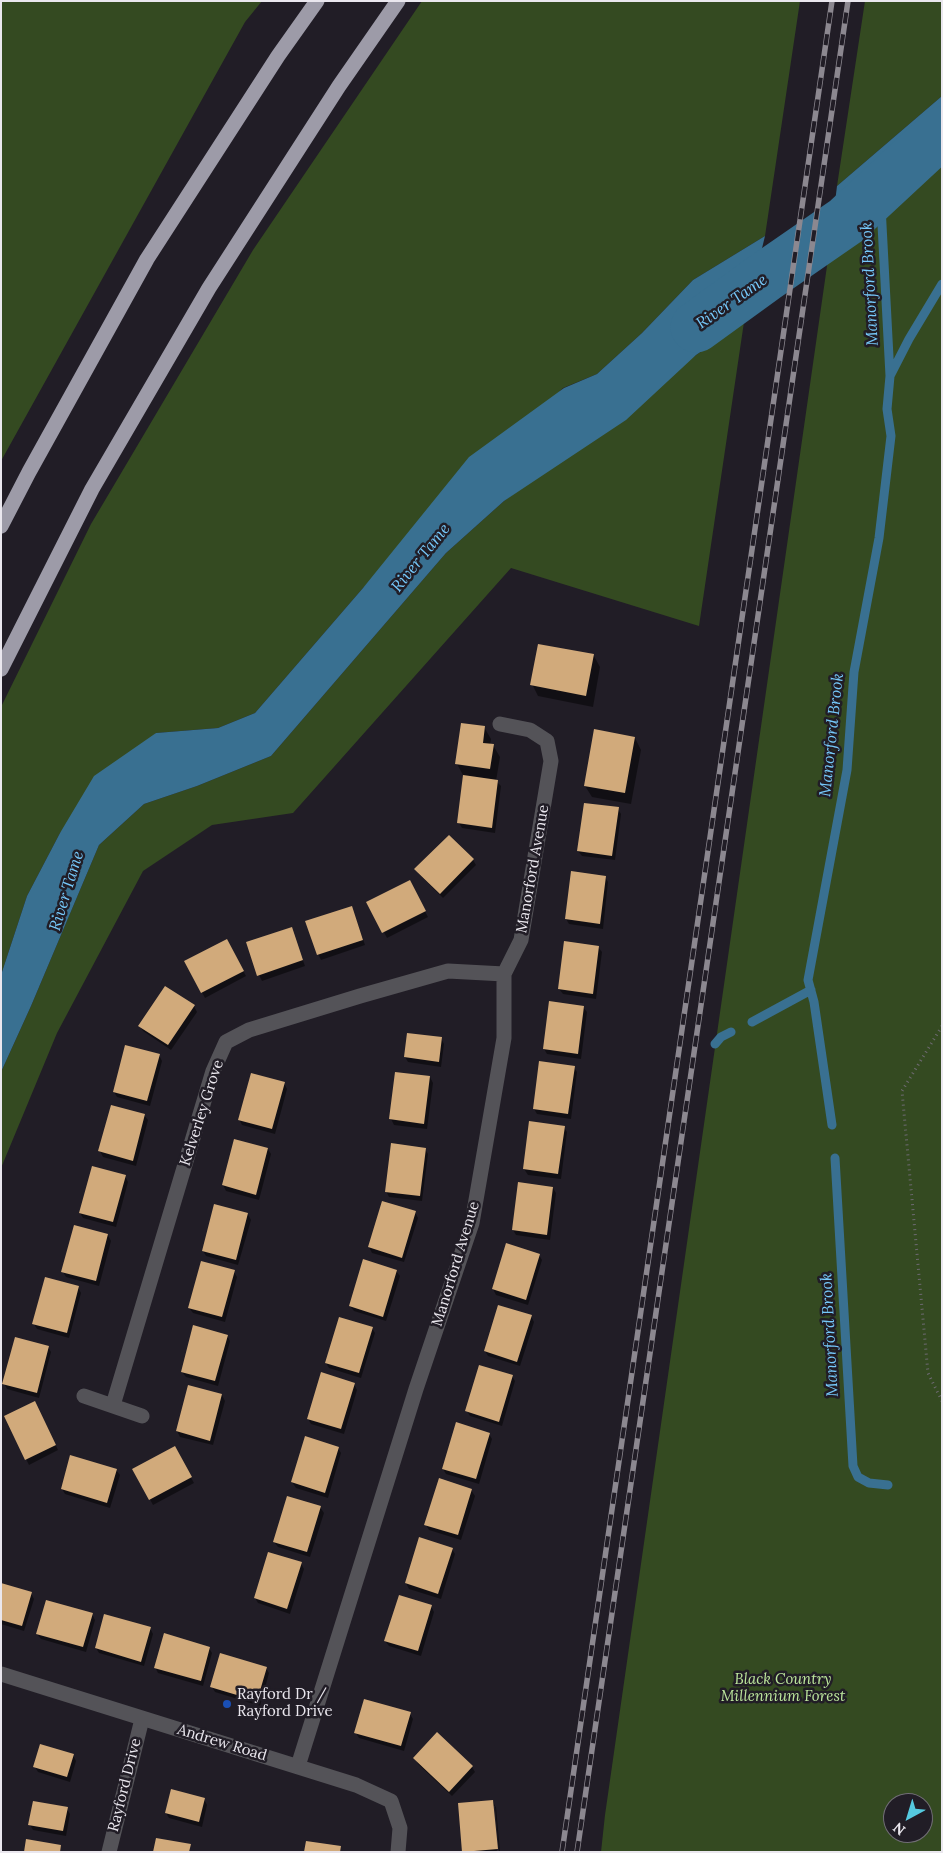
<!DOCTYPE html>
<style>
body{margin:0}
#map{position:relative;width:943px;height:1853px;overflow:hidden;background:#211d26;font-family:Lora,serif}
canvas{display:block}
.frame{position:absolute;inset:0;border:2px solid #eae7ee;pointer-events:none}
.north{position:absolute;left:883px;top:1793px;width:50px;height:50px;box-sizing:border-box;background:#211d26;border:1px solid #716e76;border-radius:50%;rotate:219deg;font-size:14px;font-weight:700;line-height:20px;text-align:center;color:#eae7ee}
.north::after{content:'';display:block;margin:auto;width:18px;height:22px;background:#55cae0;clip-path:polygon(50% 0,100% 100%,50% 72%,0 100%)}
</style>
<div id="map">
<canvas width="943" height="1853"></canvas>
<div class="frame"></div>
<div class="north">N</div>
</div>
<script>
const ctx = document.querySelector('canvas').getContext('2d');
ctx.lineJoin = 'round';
function fill(path, color) { ctx.fillStyle = color; ctx.fill(path, 'evenodd'); }
const shape = rows => new Path2D(rows.map(r => 'M' + r).join(''));
function trace(path, color, width, dash) { ctx.strokeStyle = color; ctx.lineWidth = width; ctx.lineCap = dash ? 'butt' : 'round'; ctx.setLineDash(dash || []); ctx.stroke(path); }
function drawText(font, color, halo, rows, align = 'center') {
  ctx.font = font + ' Lora,serif'; ctx.lineWidth = 5; ctx.setLineDash([]); ctx.textBaseline = 'middle'; ctx.strokeStyle = halo; ctx.fillStyle = color; for (const [text, x, y, turn = 0] of rows) {
    ctx.save(); ctx.translate(x, y); ctx.rotate((+turn || 0) * Math.PI / 180); ctx.textAlign = isNaN(turn) ? turn : align; if (halo) ctx.strokeText(text, 0, 0); ctx.fillText(text, 0, 0); ctx.restore();
  }
}
fill(shape([
 [1,1,262,1,245,22,1,461],
 [422,1,800,1,765,236,693,280,642,333,597,374,563,388,363,588,255,713,218,728,156,733,60,833,27,896,1,975,1,707,91,524,253,250],
 [865,1,942,1,942,96,837,186],
 [942,161,942,1852,601,1852,605,1815,828,259,893,209],
 [893,1803,923,1803,923,1833,893,1833],
 [744,322,699,626,511,568,293,813,212,825,143,871,57,1033,1,1168,1,1072,31,1006,99,845,144,804,197,786,271,756,446,553,504,501,696,355]
]), '#344a21');
fill(shape([
 [942,96,942,161,893,209,828,259,837,186],
 [765,236,744,322,696,355,626,420,504,501,446,553,271,756,197,786,144,804,99,845,31,1006,1,1072,1,975,27,896,60,833,94,776,156,733,218,728,255,713,363,588,469,457,564,388,597,374,642,333,693,280]
]), '#397091');
fill(shape([
 [594,656,600,667,593,707,538,696,532,684],
 [484,727,491,739,490,745,493,745,500,757,496,781,501,786,495,833,462,828,459,823,463,775,457,764],
 [635,738,641,750,631,804,592,797,585,786],
 [618,809,621,814,615,860,582,856,578,851],
 [473,860,476,865,443,898,419,874,416,869],
 [605,877,608,882,603,929,569,924,566,919],
 [412,887,428,917,387,938,368,902],
 [354,913,365,945,321,960,318,954],
 [291,928,305,966,262,981,259,975],
 [227,941,246,976,205,998,186,962],
 [598,947,602,952,596,999,563,994,559,989],
 [194,1006,197,1012,171,1050,143,1031,140,1026],
 [583,1007,587,1012,581,1059,547,1054,544,1049],
 [441,1038,444,1044,441,1067,408,1062,405,1057],
 [159,1055,162,1061,150,1106,117,1097,114,1092],
 [574,1067,577,1072,571,1119,537,1114,534,1109],
 [430,1077,433,1083,427,1129,394,1125,391,1119],
 [284,1083,287,1089,275,1134,242,1125,239,1119],
 [144,1115,148,1120,136,1166,103,1157,100,1151],
 [564,1127,567,1132,561,1179,528,1175,524,1169],
 [235,1140,268,1149,271,1154,259,1200,226,1191,223,1185],
 [425,1149,428,1154,422,1201,389,1197,386,1191],
 [125,1176,128,1182,116,1227,83,1218,80,1213],
 [553,1188,556,1193,550,1240,516,1235,513,1230],
 [415,1212,418,1218,404,1262,372,1253,369,1247],
 [248,1214,251,1220,238,1265,206,1256,203,1251],
 [108,1235,111,1241,99,1286,66,1277,63,1272],
 [539,1255,542,1260,528,1305,496,1295,493,1289],
 [396,1271,400,1276,386,1321,354,1311,350,1306],
 [234,1272,237,1277,225,1322,193,1313,189,1308],
 [78,1287,81,1293,69,1338,37,1329,34,1324],
 [531,1316,534,1322,520,1366,488,1356,485,1351],
 [372,1328,375,1333,361,1378,329,1368,326,1363],
 [227,1336,230,1341,218,1386,186,1377,182,1372],
 [48,1347,51,1352,39,1398,7,1389,4,1383],
 [512,1376,515,1381,502,1426,470,1416,467,1411],
 [354,1384,357,1390,344,1434,311,1424,308,1419],
 [222,1395,225,1401,213,1445,180,1437,177,1431],
 [38,1408,58,1450,29,1465,26,1459],
 [489,1434,492,1439,479,1484,446,1474,443,1469],
 [175,1448,194,1483,153,1505,134,1470],
 [338,1448,341,1453,328,1498,296,1488,292,1482],
 [116,1470,120,1475,110,1508,65,1494,62,1489],
 [471,1490,475,1496,461,1540,429,1530,426,1525],
 [320,1507,324,1513,310,1557,278,1547,274,1542],
 [452,1549,455,1554,441,1599,409,1589,406,1583],
 [301,1563,304,1569,290,1614,258,1603,255,1598],
 [1,1585,31,1593,34,1599,24,1631,1,1624],
 [431,1606,434,1612,421,1656,389,1646,385,1641],
 [92,1614,95,1620,86,1652,41,1639,37,1634],
 [150,1628,153,1634,144,1666,99,1653,96,1648],
 [209,1648,212,1653,203,1686,158,1673,155,1667],
 [266,1668,269,1673,260,1706,215,1692,212,1687],
 [410,1714,413,1719,404,1751,359,1738,356,1733],
 [73,1755,76,1761,70,1782,38,1772,35,1767],
 [415,1758,472,1767,475,1772,452,1796,418,1764],
 [204,1799,207,1805,202,1827,169,1818,166,1813],
 [493,1801,495,1806,492,1806,497,1852,464,1852],
 [495,1806,496,1807,500,1852,499,1852],
 [67,1809,70,1814,66,1836,33,1830,30,1825]
]), '#0007');
trace(shape([
 [881,206,890,376],
 [752,1022,811,990],
 [715,1044,721,1037,731,1032],
 [832,1125,814,1002,808,980,847,770,854,672,879,538,891,436,887,409,890,376,909,339,942,284],
 [835,1158,853,1466,858,1477,869,1483,888,1485]
]), '#397091', 9);
trace(shape([
 [696,327,765,277,846,221,942,132]
]), '#397091', 51);
fill(shape([
 [538,644,594,654,586,696,530,685],
 [461,723,485,726,483,743,494,744,490,769,455,764],
 [594,729,635,737,625,793,584,786],
 [463,775,498,780,492,828,457,823],
 [584,803,619,807,612,856,577,851],
 [449,835,474,859,440,894,414,869],
 [571,871,606,876,600,924,565,919],
 [410,880,426,911,382,933,366,902],
 [352,906,363,940,317,955,305,921],
 [292,927,303,960,257,976,246,942],
 [227,939,244,971,201,993,184,961],
 [564,941,599,946,593,994,558,989],
 [165,986,195,1005,168,1045,138,1026],
 [549,1001,584,1006,578,1054,543,1049],
 [407,1033,442,1037,439,1062,404,1057],
 [125,1045,160,1054,147,1101,113,1092],
 [539,1061,575,1066,568,1114,533,1109],
 [395,1072,430,1076,424,1124,389,1119],
 [251,1073,285,1082,272,1129,238,1120],
 [111,1105,145,1114,133,1161,98,1151],
 [529,1121,565,1126,558,1174,523,1169],
 [234,1139,268,1148,256,1195,222,1185],
 [391,1143,426,1148,420,1196,385,1192],
 [92,1166,126,1175,113,1222,79,1213],
 [518,1182,553,1187,547,1235,512,1230],
 [382,1201,416,1211,402,1258,368,1247],
 [214,1204,248,1213,236,1260,202,1251],
 [74,1225,108,1234,96,1281,61,1272],
 [506,1243,540,1254,526,1300,492,1289],
 [363,1259,397,1270,383,1317,349,1306],
 [201,1261,235,1270,222,1317,188,1308],
 [45,1277,79,1286,67,1333,32,1324],
 [498,1305,532,1315,517,1362,484,1351],
 [339,1317,373,1327,359,1373,325,1363],
 [193,1325,228,1335,215,1381,181,1372],
 [15,1337,49,1346,37,1393,2,1384],
 [479,1365,513,1375,499,1422,465,1411],
 [321,1372,355,1383,341,1429,307,1419],
 [188,1385,222,1394,210,1441,176,1431],
 [35,1401,56,1445,25,1460,4,1416],
 [456,1422,490,1433,476,1479,442,1469],
 [305,1436,339,1447,325,1493,291,1482],
 [175,1446,192,1477,149,1500,132,1469],
 [70,1455,117,1469,107,1503,61,1489],
 [439,1478,472,1489,458,1535,424,1525],
 [287,1496,321,1506,307,1552,273,1542],
 [419,1537,453,1548,438,1594,405,1583],
 [268,1552,302,1562,287,1609,254,1598],
 [1,1583,32,1592,22,1626,1,1620],
 [399,1595,432,1605,418,1651,384,1641],
 [46,1600,93,1613,83,1647,36,1634],
 [104,1614,151,1627,141,1662,95,1648],
 [164,1633,210,1647,201,1681,154,1668],
 [220,1653,267,1667,257,1701,210,1687],
 [364,1699,411,1712,401,1746,354,1733],
 [437,1732,473,1766,449,1792,413,1758],
 [40,1744,74,1754,67,1777,33,1767],
 [171,1789,205,1798,199,1822,165,1813],
 [493,1800,498,1849,462,1852,458,1803],
 [33,1801,68,1807,63,1831,28,1825],
 [156,1838,191,1844,189,1852,153,1852],
 [26,1839,61,1845,60,1852,24,1852],
 [306,1841,341,1846,340,1852,304,1852]
]), '#d1aa7b');
trace(shape([
 [942,1026,902,1091,928,1373,942,1401]
]), '#6e6a72', 3, [1, 4]);
trace(shape([
 [84,1396,142,1416],
 [113,1405,213,1071,226,1042,249,1030,360,996,448,971,504,974],
 [1,1674,356,1785,391,1801,400,1828,398,1852],
 [298,1766,416,1389,472,1223,504,1038,504,974,521,940,551,761,547,741,530,730,500,724],
 [109,1852,142,1719]
]), '#545358', 15);
trace(shape([
 [1,526,29,472,147,259,278,56,317,1],
 [1,669,92,489,209,288,339,86,398,1]
]), '#9d9ba8', 15);
const rail = shape([
 [562,1852,832,1],
 [577,1852,848,1]
]);
trace(rail, '#8c8890', 5.5);
trace(rail, '#211d26', 4, [11]);
for (const [x, y, r, color] of [
 [227,1704,5,"#1a4fb4"]
]) { const dot = new Path2D(); dot.arc(x, y, r, 0, 2 * Math.PI); ctx.fillStyle = color; ctx.fill(dot); trace(dot, '#211d26', 2); }
drawText('15px', '#eae7ee', '#211d26', [
 ["Manorford Avenue",533,869,-80],
 ["Kelverley Grove",202,1113,-72],
 ["Manorford Avenue",456,1264,-73],
 ["Andrew Road",222,1743,17],
 ["Rayford Drive",125,1785,-76]
]);
drawText('italic 15px', '#bce69c', '#211d26', [
 ["Black Country",783,1680],
 ["Millennium Forest",783,1697]
]);
drawText('15px', '#eae7ee', '#211d26', [
 ["Rayford Dr /",237,1695],
 ["Rayford Drive",237,1712]
], 'left');
drawText('italic 16px', '#76c9fb', '#211d26', [
 ["Manorford Brook",870,284,-93],
 ["River Tame",732,302,-35],
 ["River Tame",421,558,-51],
 ["Manorford Brook",832,735,-84],
 ["River Tame",67,891,-73],
 ["Manorford Brook",830,1335,-93]
]);
</script>
